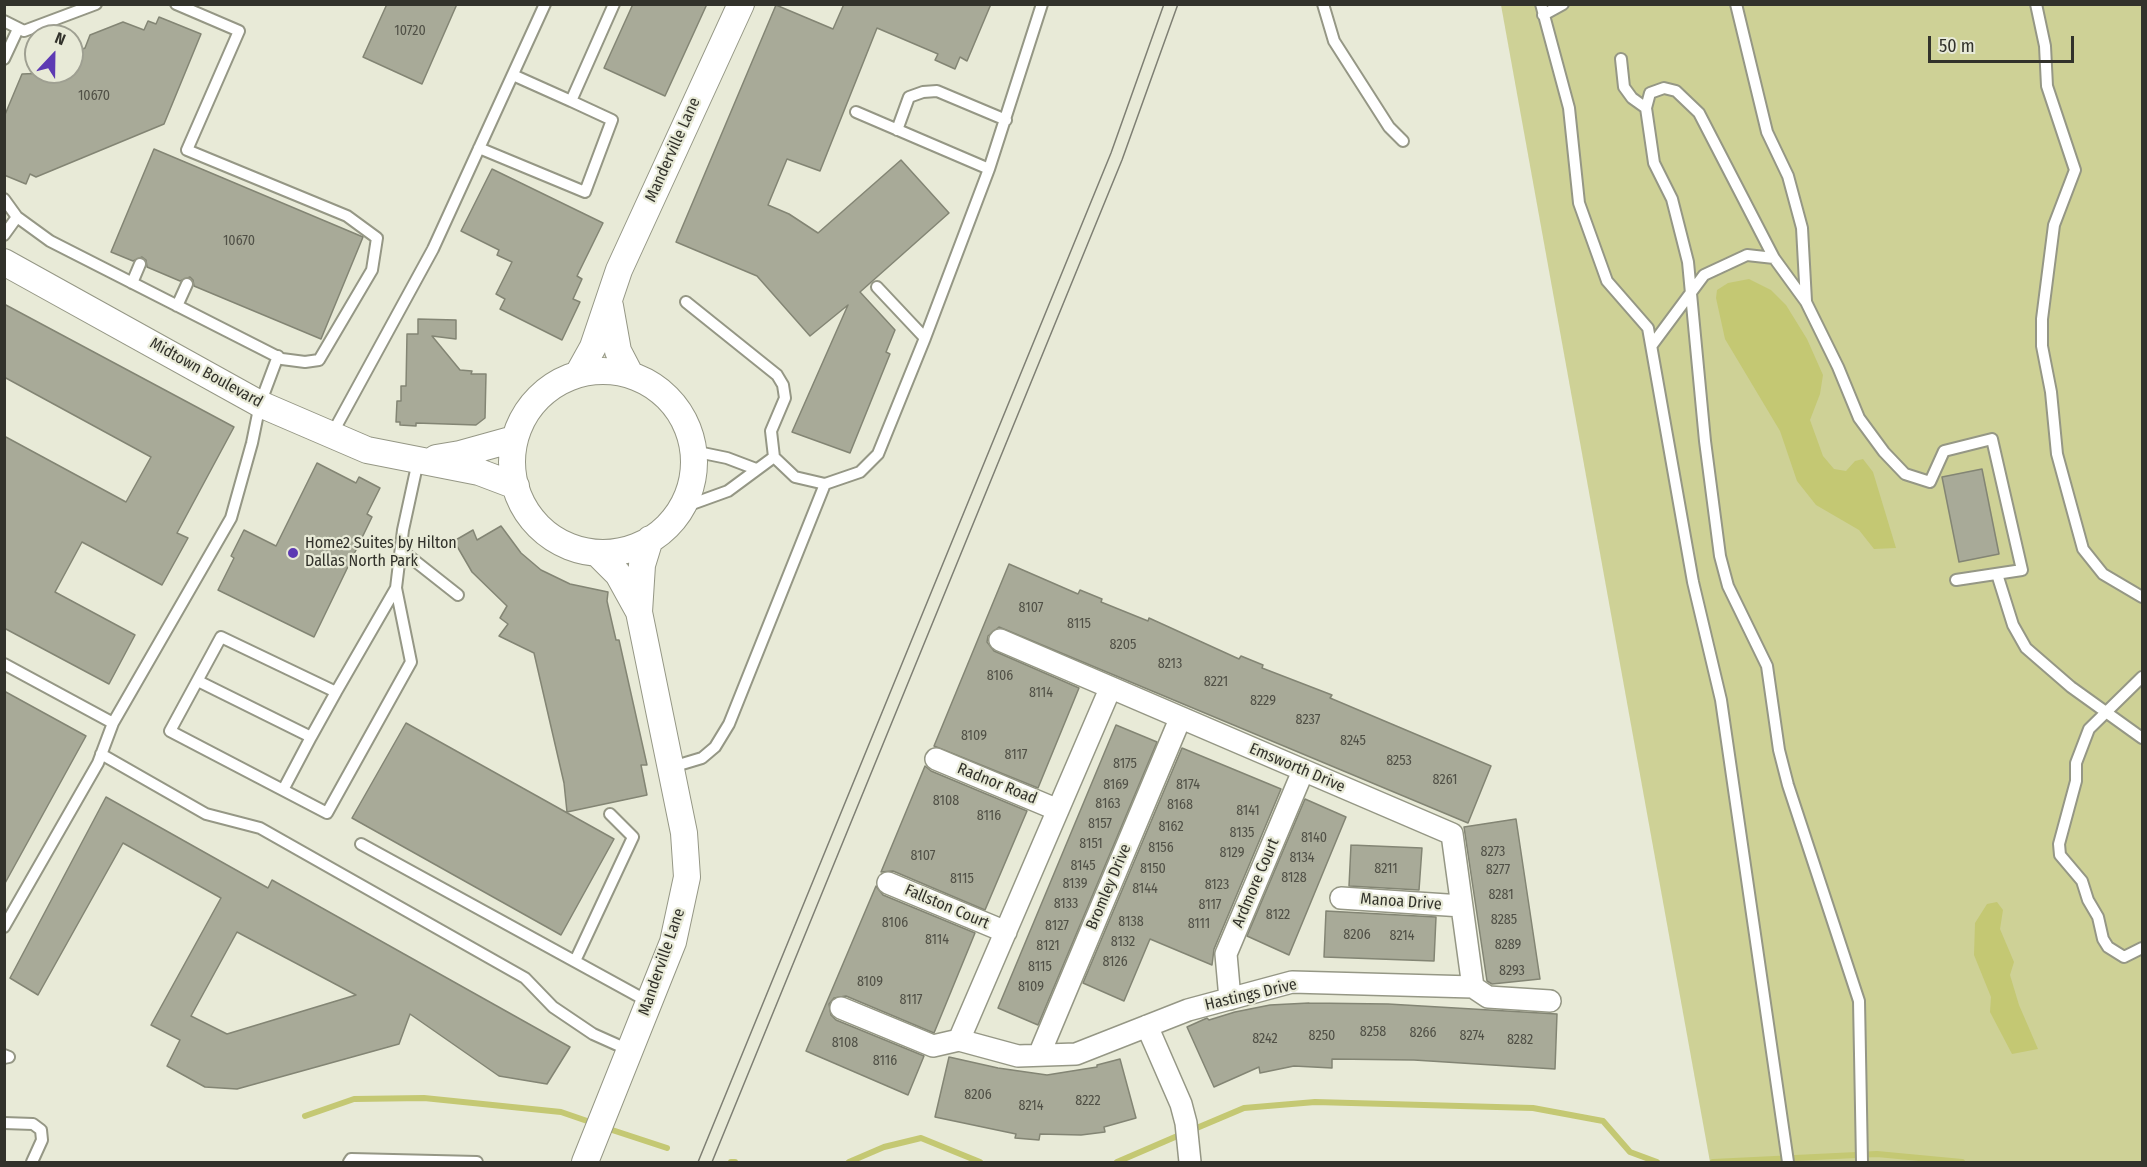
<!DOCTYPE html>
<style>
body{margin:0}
#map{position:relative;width:2147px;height:1167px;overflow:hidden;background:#e8ead7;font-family:"Fira Sans Condensed",sans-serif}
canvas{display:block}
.frame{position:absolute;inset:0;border:6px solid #32322b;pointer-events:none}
.north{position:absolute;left:24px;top:24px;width:60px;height:60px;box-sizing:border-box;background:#e8ead7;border:2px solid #9fa092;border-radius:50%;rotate:22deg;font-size:16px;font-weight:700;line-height:24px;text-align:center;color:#32322b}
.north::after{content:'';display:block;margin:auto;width:21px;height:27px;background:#5d3ab3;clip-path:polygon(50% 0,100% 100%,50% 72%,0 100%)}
.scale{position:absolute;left:1928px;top:36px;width:146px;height:27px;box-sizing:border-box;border:3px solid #32322b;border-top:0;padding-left:8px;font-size:18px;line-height:21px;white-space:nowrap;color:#32322b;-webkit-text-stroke:4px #e8ead7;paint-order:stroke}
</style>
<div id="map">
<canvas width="2147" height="1167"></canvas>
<div class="frame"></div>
<div class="north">N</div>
<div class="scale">50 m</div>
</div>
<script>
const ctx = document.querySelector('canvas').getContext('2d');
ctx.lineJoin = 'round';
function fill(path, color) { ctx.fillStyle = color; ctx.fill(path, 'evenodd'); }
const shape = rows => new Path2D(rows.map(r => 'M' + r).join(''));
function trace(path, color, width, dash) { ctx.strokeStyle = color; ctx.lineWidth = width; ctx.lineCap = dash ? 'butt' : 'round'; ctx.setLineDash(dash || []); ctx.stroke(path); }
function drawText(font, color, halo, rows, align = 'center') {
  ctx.font = font + ' "Fira Sans Condensed",sans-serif'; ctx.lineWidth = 4.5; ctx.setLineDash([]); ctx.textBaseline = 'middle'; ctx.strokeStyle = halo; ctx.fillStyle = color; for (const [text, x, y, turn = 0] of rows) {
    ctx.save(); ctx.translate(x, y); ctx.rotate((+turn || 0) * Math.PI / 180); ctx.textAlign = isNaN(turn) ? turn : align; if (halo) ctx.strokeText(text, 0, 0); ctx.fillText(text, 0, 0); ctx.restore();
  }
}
fill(shape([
 [1501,5,2142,5,2142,1162,1710,1162]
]), '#ced196');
fill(shape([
 [1749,279,1771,290,1786,305,1807,339,1823,375,1820,394,1810,420,1823,456,1834,469,1846,471,1855,461,1863,459,1873,472,1896,548,1874,549,1859,530,1816,505,1797,481,1780,431,1725,339,1716,298,1717,290,1728,283],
 [1997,902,2003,910,2000,929,2014,962,2010,975,2019,1005,2038,1049,2012,1054,1990,1012,1991,997,1974,955,1975,923,1987,904]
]), '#c4c873');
trace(shape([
 [305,1116,354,1099,424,1098,561,1112,593,1123],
 [606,1128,667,1148],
 [1192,1130,1244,1108,1315,1102,1533,1108,1603,1121,1630,1152,1657,1162],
 [731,1162,735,1162],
 [849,1162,884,1147,921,1138,980,1162],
 [1117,1162,1182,1134],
 [1713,1162,1877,1154,1962,1162]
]), '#c4c873', 6);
const building = shape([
 [387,4,457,4,422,84,363,57,387,4],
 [633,4,707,4,665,96,604,68,633,4],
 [844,4,991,4,967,61,960,57,955,69,935,60,938,54,877,28,820,171,787,159,768,205,789,214,818,233,901,160,949,213,860,292,895,330,886,352,890,354,850,453,792,432,848,305,810,336,757,276,676,242,776,5,833,29,844,4],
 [159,17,201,34,164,124,36,177,30,174,26,184,4,175,4,117,22,74,72,72,72,54,85,48,90,35,123,22,144,30,148,21,156,24,159,17],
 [154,149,363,237,321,339,194,286,193,280,190,277,180,281,147,267,146,260,142,257,133,261,111,252,154,149],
 [492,169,603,223,577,276,582,279,573,299,580,302,562,340,500,309,505,299,496,294,512,262,497,255,499,250,461,231,492,169],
 [4,304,234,427,177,533,188,538,162,585,82,542,55,592,135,635,109,684,4,628,4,436,126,502,151,457,4,377,4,304],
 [418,319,456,320,456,339,432,336,460,370,472,371,471,374,486,374,485,418,476,425,416,423,416,426,400,425,400,422,396,422,397,401,401,401,401,386,406,386,407,334,418,334,418,319],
 [317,463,356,483,359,477,380,488,367,514,372,517,314,637,218,590,234,558,231,556,244,530,276,546,317,463],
 [1982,469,1999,554,1959,562,1942,477,1982,469],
 [501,526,521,553,541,570,570,584,608,592,607,601,616,640,619,640,647,765,641,765,647,795,567,812,564,783,534,653,499,636,508,624,500,618,507,606,472,572,454,541,473,530,477,540,501,526],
 [1009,564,1078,594,1080,590,1102,599,1101,602,1148,621,1149,618,1239,659,1241,656,1263,665,1262,668,1332,695,1330,698,1491,766,1468,823,999,627,988,636,987,642,994,651,1079,688,1038,788,934,746,1009,564],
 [4,691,86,736,4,885,4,691],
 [406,723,614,839,561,935,352,818,406,723],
 [1116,725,1157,742,1038,1025,998,1008,1116,725],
 [1182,748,1281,789,1214,949,1212,965,1150,939,1124,1001,1083,983,1182,748],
 [925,766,931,771,1027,811,985,910,893,871,881,872,925,766],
 [106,797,268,888,272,880,570,1047,547,1084,499,1076,410,1014,399,1044,237,1089,205,1087,167,1066,180,1040,151,1025,221,898,123,843,38,995,10,978,106,797],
 [237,932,356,995,227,1034,191,1016,237,932],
 [1305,799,1346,817,1289,955,1247,936,1305,799],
 [1516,819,1540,979,1492,984,1487,981,1464,827,1516,819],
 [1351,845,1422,848,1419,890,1349,886,1351,845],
 [876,886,883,895,975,933,934,1033,846,996,834,998,829,1004,831,1015,836,1020,924,1056,908,1095,806,1051,876,886],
 [1326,911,1436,917,1434,961,1324,957,1326,911],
 [1309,1003,1388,1004,1557,1014,1555,1069,1414,1060,1332,1059,1332,1068,1294,1066,1260,1073,1259,1067,1214,1087,1187,1027,1207,1018,1209,1020,1235,1012,1270,1005,1309,1003],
 [949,1057,998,1068,1047,1075,1097,1067,1097,1065,1120,1059,1136,1118,1104,1127,1105,1132,1081,1135,1040,1134,1039,1140,1015,1138,1016,1134,935,1117,949,1057]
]);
fill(building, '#a8aa98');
trace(building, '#838574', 1.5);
const service = shape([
 [1323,4,1334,41,1389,127,1403,141],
 [1541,4,1569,108,1579,203,1607,281,1648,328,1693,582,1721,700,1788,1162],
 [1736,4,1767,132,1788,176,1802,228,1806,301],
 [2036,4,2045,46,2047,86,2075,170,2054,225,2042,319,2042,346,2051,392,2057,454,2083,549,2103,574,2142,597],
 [1543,15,1563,4],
 [4,21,24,31,96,4],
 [4,59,18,29],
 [1621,59,1624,87,1632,98,1646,108],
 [513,75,571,101,614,4],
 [856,112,989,169],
 [897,130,909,97,923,92,937,91,1006,120],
 [479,148,585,192,612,120,571,101],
 [4,199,17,217,4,235],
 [17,217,50,241,282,359,305,362,319,360,372,270,377,238,347,216,187,150,239,31,176,4],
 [1774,258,1699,113,1676,91,1664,88,1650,93,1646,108,1654,163,1672,199,1688,262,1705,441,1720,556,1728,586,1767,666,1779,750,1788,785,1859,1001,1862,1162],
 [132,283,140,264],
 [877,287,925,338],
 [686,302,777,375,783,385,785,398,771,431,774,457,795,477,825,484,860,472,878,454,925,338,989,169,1042,4],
 [177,306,187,284],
 [1652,345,1704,275,1747,255,1774,258,1806,302,1838,367,1859,418,1884,452,1905,474,1930,482,1944,451,1992,439,2022,570,1956,580],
 [332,434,433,249,545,4],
 [693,451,727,458,756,469],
 [681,508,728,491,774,457],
 [401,550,458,595],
 [1997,574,2013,625,2026,648,2071,687,2142,738],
 [396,588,336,692,221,637,170,731,327,813,411,662,396,588,403,530,418,461],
 [4,664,113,723,231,518,252,443,260,404,278,356],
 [2142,677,2089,729,2076,763,2076,781,2059,844,2060,855,2082,881,2088,900,2098,917,2103,939,2108,947,2124,957,2142,948],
 [198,681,311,737,336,692],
 [101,754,206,814,260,828,525,978,553,1007,593,1034,631,1051],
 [672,767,702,758,715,747,729,724,825,484],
 [283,790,311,737],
 [361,844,649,1002],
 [4,927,98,763,113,723],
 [575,961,633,837,610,814],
 [4,1055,9,1057,4,1058],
 [4,1123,33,1124,41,1130,42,1140,32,1162],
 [349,1162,351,1159,477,1162]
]);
const minor = shape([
 [1000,640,1452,834,1473,987],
 [936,759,1058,810],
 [888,883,1006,932],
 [1341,898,1462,906],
 [1230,999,1226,954,1303,771],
 [841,1008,933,1046,959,1040,1018,1056,1076,1054,1188,1010,1292,982,1473,987,1488,997,1550,1001],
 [1147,1026,1181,1104,1186,1123,1190,1162],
 [959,1040,1110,689],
 [1039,1055,1180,719]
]);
const tertiary = shape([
 [4,262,260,404,367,450,479,472,516,486],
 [610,306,618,351,630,374],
 '512 462a91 91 0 1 1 182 0a91 91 0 1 1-182 0Z',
 [578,374,593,347,619,270,741,4],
 [436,458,460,454,514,439],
 [598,554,618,574,639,612],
 [585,1162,673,942,687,877,684,833,639,612,642,565,650,539]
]);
trace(service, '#959785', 14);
trace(minor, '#959785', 24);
trace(tertiary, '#959785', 28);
trace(service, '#fff', 10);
trace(minor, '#fff', 21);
trace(tertiary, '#fff', 26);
trace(shape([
 [698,1162,1111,153,1164,4],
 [712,1162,1122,160,1178,4]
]), '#7e7f73', 1.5);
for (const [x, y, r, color] of [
 [293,553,6,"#5d3ab3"]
]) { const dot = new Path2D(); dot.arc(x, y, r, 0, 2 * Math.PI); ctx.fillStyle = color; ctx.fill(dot); trace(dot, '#e8ead7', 2); }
drawText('14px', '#505046', null, [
 ["10720",410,31],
 ["10670",94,96],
 ["10670",239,241],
 ["8107",1031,608],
 ["8115",1079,624],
 ["8205",1123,645],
 ["8213",1170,664],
 ["8106",1000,676],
 ["8221",1216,682],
 ["8114",1041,693],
 ["8229",1263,701],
 ["8237",1308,720],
 ["8109",974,736],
 ["8245",1353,741],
 ["8117",1016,755],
 ["8253",1399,761],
 ["8175",1125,764],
 ["8261",1445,780],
 ["8169",1116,785],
 ["8174",1188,785],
 ["8108",946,801],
 ["8163",1108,804],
 ["8168",1180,805],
 ["8141",1248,811],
 ["8116",989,816],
 ["8157",1100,824],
 ["8162",1171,827],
 ["8135",1242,833],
 ["8140",1314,838],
 ["8151",1091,844],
 ["8156",1161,848],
 ["8273",1493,852],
 ["8129",1232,853],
 ["8107",923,856],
 ["8134",1302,858],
 ["8145",1083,866],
 ["8150",1153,869],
 ["8211",1386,869],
 ["8277",1498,870],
 ["8128",1294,878],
 ["8115",962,879],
 ["8139",1075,884],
 ["8123",1217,885],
 ["8144",1145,889],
 ["8281",1501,895],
 ["8133",1066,904],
 ["8117",1210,905],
 ["8122",1278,915],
 ["8285",1504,920],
 ["8138",1131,922],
 ["8106",895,923],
 ["8111",1199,924],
 ["8127",1057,926],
 ["8206",1357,935],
 ["8214",1402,936],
 ["8114",937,940],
 ["8132",1123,942],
 ["8289",1508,945],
 ["8121",1048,946],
 ["8126",1115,962],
 ["8115",1040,967],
 ["8293",1512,971],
 ["8109",870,982],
 ["8109",1031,987],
 ["8117",911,1000],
 ["8258",1373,1032],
 ["8266",1423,1033],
 ["8250",1322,1036],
 ["8274",1472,1036],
 ["8242",1265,1039],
 ["8282",1520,1040],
 ["8108",845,1043],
 ["8116",885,1061],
 ["8206",978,1095],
 ["8222",1088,1101],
 ["8214",1031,1106]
]);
drawText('16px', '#32322b', '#e8ead7', [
 ["Manderville Lane",673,150,-66],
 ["Midtown Boulevard",206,373,29],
 ["Emsworth Drive",1297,768,23],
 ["Radnor Road",997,784,22],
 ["Ardmore Court",1256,883,-67],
 ["Bromley Drive",1109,887,-67],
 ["Manoa Drive",1401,902,4],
 ["Fallston Court",947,907,23],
 ["Manderville Lane",662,962,-71],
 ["Hastings Drive",1251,995,-13]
]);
drawText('16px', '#32322b', '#e8ead7', [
 ["Home2 Suites by Hilton",305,544],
 ["Dallas North Park",305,562]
], 'left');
</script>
